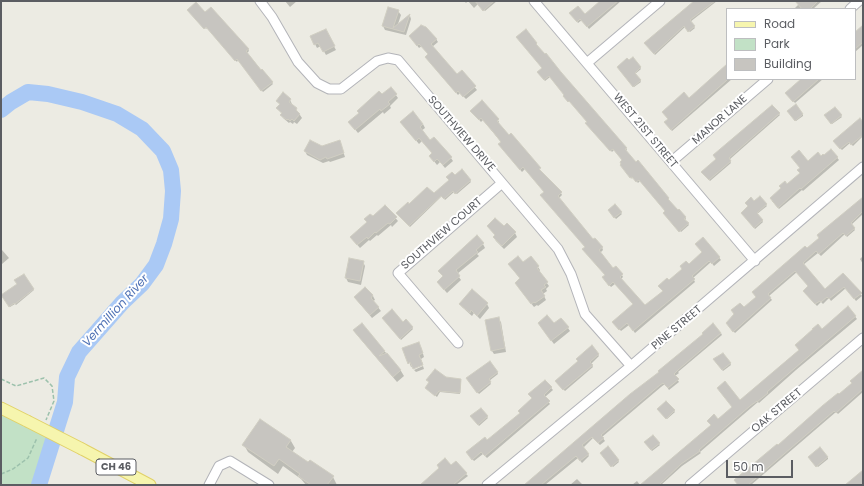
<!DOCTYPE html>
<style>
body{margin:0}
#map{position:relative;width:864px;height:486px;overflow:hidden;background:#ecebe3;font-family:Poppins,sans-serif}
canvas{display:block}
.frame{position:absolute;inset:0;border:2px solid #5b5d62;pointer-events:none}
.legend{position:absolute;left:726px;top:8px;width:130px;height:72px;box-sizing:border-box;background:#fff;border:1px solid #bdbec0;margin:0;padding:5px 7px;list-style:none;font-size:12px;color:#5b5d62}
.legend li{display:flex;align-items:center;gap:8px;height:20px}
.legend b{width:20px;border:1px solid #bdbec0}
.scale{position:absolute;left:726px;top:460px;width:67px;height:18px;box-sizing:border-box;border:2px solid #5b5d62;border-top:0;padding-left:5px;font-size:12px;line-height:14px;white-space:nowrap;color:#5b5d62;-webkit-text-stroke:3px #fff;paint-order:stroke}
</style>
<div id="map">
<canvas width="864" height="486"></canvas>
<div class="frame"></div>
<ul class="legend">
<li><b style="height:5px;background:#f6f5ae"></b>Road</li>
<li><b style="height:11px;background:#c2e1c6"></b>Park</li>
<li><b style="height:11px;background:#c7c5c0"></b>Building</li>
</ul>
<div class="scale">50 m</div>
</div>
<script>
const ctx = document.querySelector('canvas').getContext('2d');
ctx.lineJoin = 'round';
function fill(path, color) { ctx.fillStyle = color; ctx.fill(path, 'evenodd'); }
const shape = rows => new Path2D(rows.map(r => 'M' + r).join(''));
function trace(path, color, width, dash) { ctx.strokeStyle = color; ctx.lineWidth = width; ctx.lineCap = dash ? 'butt' : 'round'; ctx.setLineDash(dash || []); ctx.stroke(path); }
function drawText(font, color, halo, rows, align = 'center') {
  ctx.font = font + ' Poppins,sans-serif'; ctx.lineWidth = 4; ctx.setLineDash([]); ctx.textBaseline = 'middle'; ctx.strokeStyle = halo; ctx.fillStyle = color; for (const [text, x, y, turn = 0] of rows) {
    ctx.save(); ctx.translate(x, y); ctx.rotate((+turn || 0) * Math.PI / 180); ctx.textAlign = isNaN(turn) ? turn : align; if (halo) ctx.strokeText(text, 0, 0); ctx.fillText(text, 0, 0); ctx.restore();
  }
}
fill(shape([
 [1,408,55,436,39,485,1,485]
]), '#c2e1c6');
fill(shape([
 [285,1,297,1,290,7],
 [464,1,497,1,485,11,478,4,474,8,468,1,466,3],
 [601,1,621,1,589,29,582,20,578,23,572,15,585,15],
 [696,1,717,1,690,22,695,28,690,32,685,27,655,55,647,45],
 [802,1,822,1,813,9,794,9],
 [190,11,205,13,248,49,249,51,247,53,273,84,263,92,238,60,237,62,207,28,206,29],
 [398,11,401,15,397,27,410,16,411,19,406,35,385,30,383,26],
 [863,27,863,45,855,52,855,33],
 [325,30,336,50,326,55,321,46,317,48,311,36],
 [525,31,537,44,536,46,626,148,627,150,625,151,635,164,638,162,669,199,668,201,685,217,686,219,685,220,689,225,681,232,665,214,666,211,640,181,638,183,633,177,632,179,622,165,623,161,614,150,612,152,588,124,588,122,570,101,569,102,565,98,565,95,550,77,545,81,539,74,543,68],
 [412,39,436,39,438,42,432,47,457,76,462,72,477,90,466,99,460,93,458,95,428,60,426,57,429,55,422,46,419,48],
 [632,58,641,69,635,74,641,82,634,87,619,69],
 [727,65,727,79,732,79,672,131,666,124,669,119,689,99],
 [805,79,823,79,795,103,788,95],
 [391,88,398,98,390,106,391,108,384,114,383,112,358,133,350,123],
 [290,100,292,104,291,105,296,109,302,118,297,124,294,122,293,124,290,122,289,123,283,118,281,115,282,114,277,108,280,105,277,101],
 [473,113,498,120,499,122,498,123,561,193,562,195,558,199,593,240,602,247,603,250,600,253,613,269,622,275,623,277,621,279,645,307,663,291,669,282,703,253,703,238,721,260,714,266,711,262,693,278,695,282,635,333,629,325,621,331,615,324,634,305,615,284,611,287,605,280,606,275,545,192,525,169,522,172,501,147,502,143,496,136,483,120,481,122],
 [789,113,803,114,803,116,796,121],
 [779,114,780,115,729,160,731,163,710,181,703,173],
 [841,116,842,117,832,124,826,117],
 [863,119,863,136,853,146,850,143,842,150,835,143],
 [423,124,425,128,421,131,430,141,451,158,453,161,445,168,440,162,437,165,430,156,433,154,422,141,419,144,404,126],
 [341,145,345,157,330,162,329,161,323,163,307,155,305,151,322,147],
 [831,150,839,160,803,191,802,190,779,209,772,201,801,174,808,162,824,156],
 [462,171,471,182,457,194,454,192,445,200,442,196,410,227,398,215,409,206,434,195],
 [863,199,863,214,851,225,855,230,847,237,845,234,821,256,818,253,803,265,825,290,843,274,862,296,856,301,846,288,831,301,829,298,823,304,821,302,817,306,805,293,809,286,797,272,769,296,772,300,735,333,728,325,743,309],
 [754,202,766,205,767,206,757,214,763,222,755,229,743,214],
 [385,206,398,221,392,227,391,225,378,236,377,235,370,241,369,240,360,248,353,240,373,218],
 [610,212,621,213,622,214,616,219],
 [488,226,504,228,515,233,517,237,504,249,496,241,494,238,496,236],
 [483,244,485,248,477,254,479,256,457,274,461,280,447,293,440,285,444,277,439,271],
 [2,250,9,258,2,264,1,262],
 [863,256,863,264,860,259],
 [530,258,538,267,540,270,539,272,549,286,546,289,547,291,543,294,546,300,538,306,537,305,534,307,518,287,520,279,509,264,523,264],
 [363,262,365,266,361,285,348,282,346,278],
 [24,275,34,290,16,305,15,304,10,307,2,296,18,284],
 [365,288,373,296,375,300,373,301,381,311,372,318,355,298],
 [460,304,487,304,489,308,480,319,474,313,472,316,462,307],
 [848,308,857,319,796,370,759,403,758,402,751,408,700,452,701,453,682,466,661,485,642,485],
 [384,319,403,323,406,320,413,329,401,340],
 [498,319,501,322,506,352,494,354,492,351],
 [362,324,401,371,404,376,397,382,358,336,354,331],
 [541,327,568,328,570,331,554,344],
 [721,333,722,335,678,372,679,373,675,376,679,382,669,390,665,384,661,387,602,437,605,441,600,445,593,438,583,448,589,456,582,463,578,458,545,485,525,485],
 [421,347,424,357,421,359,423,364,411,367,404,349],
 [592,347,599,356,591,364,593,367,565,391,557,383,579,362],
 [715,361,730,363,731,365,723,371],
 [423,366,424,369,416,372,414,370],
 [497,372,498,374,489,381,491,384,479,394,468,380],
 [863,372,863,392,838,414,836,412,751,485,739,485,778,446,839,396],
 [446,378,461,380,460,394,440,392,437,397,426,388,430,383,428,380],
 [545,381,553,390,545,397,550,404,487,458,483,454,474,461,468,454,487,441,521,413,533,399,530,395],
 [666,402,675,412,667,419,659,410],
 [480,409,488,418,479,426,473,418],
 [261,420,291,441,295,448,292,452,309,463,333,477,337,485,306,485,301,479,283,466,278,474,248,452,244,445],
 [646,444,659,444,660,445,652,451],
 [608,447,619,462,613,467,602,455],
 [828,457,828,459,818,467,810,459],
 [451,466,466,474,468,476,456,485,427,485],
 [577,479,583,485,570,485],
 [637,481,640,485,632,485]
]), '#0003');
trace(shape([
 [1,110,11,102,28,92,48,94,82,102,117,114,142,129,163,151,171,170,173,191,171,219,164,244,156,265,142,284,122,303,79,352,67,377,65,402,39,485]
]), '#aac9f5', 16);
const building = shape([
 [475,1,494,1,483,11,475,1],
 [600,1,618,1,587,27,580,19,577,22,569,13,578,6,585,14,600,1],
 [694,1,715,1,690,20,695,26,688,32,684,26,654,54,644,43,694,1],
 [795,1,818,1,810,9,802,9,795,1],
 [196,2,205,12,211,7,249,49,246,51,261,70,262,69,273,82,261,91,237,59,235,61,206,27,204,29,187,10,196,2],
 [388,7,399,10,393,28,410,14,404,32,382,26,388,7],
 [421,25,426,27,437,39,431,44,457,74,462,70,476,86,463,97,458,91,456,93,425,57,428,54,419,44,417,46,409,36,421,25],
 [863,25,863,42,855,49,855,32,863,25],
 [326,29,335,46,323,52,318,43,314,45,310,36,326,29],
 [526,29,537,43,536,44,545,54,546,53,561,72,627,148,625,149,636,162,638,160,669,198,668,199,678,210,679,209,686,217,684,219,689,223,679,232,663,213,665,211,639,180,636,182,632,177,630,178,620,165,621,164,620,162,622,160,613,149,610,151,585,123,587,122,569,101,568,102,563,96,564,95,549,76,544,80,537,72,542,68,516,37,526,29],
 [633,57,641,67,635,73,641,80,633,87,617,67,627,58,629,60,633,57],
 [727,64,727,80,671,130,664,122,668,119,662,112,684,92,689,98,727,64],
 [801,79,819,79,793,102,785,93,801,79],
 [391,87,397,94,388,102,390,104,381,111,380,109,355,130,348,122,359,113,357,111,379,91,382,94,391,87],
 [283,92,291,99,289,102,297,108,296,110,300,114,294,121,292,119,290,121,288,119,287,120,280,115,282,113,276,108,280,104,276,101,283,92],
 [482,100,499,119,497,121,509,135,511,133,541,168,539,169,562,192,558,196,593,239,595,238,603,247,599,250,613,268,616,266,623,274,620,277,645,305,663,291,658,286,667,278,669,280,682,269,680,266,686,261,689,264,702,252,695,244,703,237,720,257,712,264,709,261,692,276,695,279,633,331,627,323,619,330,612,322,633,304,613,282,609,286,602,277,605,275,582,249,585,247,540,195,544,192,523,167,520,170,498,144,501,142,494,133,481,118,479,120,470,111,482,100],
 [796,104,803,114,795,121,787,111,796,104],
 [772,105,780,113,729,158,731,161,709,180,701,172,716,159,713,155,772,105],
 [835,107,842,115,831,124,824,115,835,107],
 [413,111,423,124,420,127,430,140,434,137,452,157,443,165,437,159,434,162,429,156,432,153,419,138,416,141,400,122,413,111],
 [860,118,863,122,863,135,851,145,849,142,840,149,833,141,860,118],
 [310,140,322,146,340,140,344,153,327,159,326,157,320,160,304,151,310,140],
 [831,149,838,157,801,189,800,188,778,208,770,198,781,188,779,186,785,181,787,184,800,173,797,170,800,168,791,157,799,150,808,161,818,152,821,156,823,154,824,155,831,149],
 [462,169,471,180,455,194,453,191,444,199,441,196,409,226,396,213,408,202,409,204,427,187,434,193,449,180,446,177,452,172,455,175,462,169],
 [760,196,767,204,757,213,763,220,754,228,741,213,748,206,745,203,751,197,754,201,760,196],
 [863,197,863,211,851,223,855,228,846,236,843,233,819,254,816,251,803,263,825,289,843,273,862,293,854,299,844,287,829,299,827,297,821,302,820,301,815,304,803,291,808,286,795,271,768,294,771,298,733,332,726,323,734,314,731,310,740,303,744,307,756,297,752,292,805,246,807,248,819,238,817,235,863,197],
 [615,204,622,212,614,218,608,210,615,204],
 [385,205,397,217,390,224,388,223,376,233,375,232,368,239,367,237,357,245,350,237,367,222,364,219,370,214,373,216,385,205],
 [495,218,504,226,507,223,516,232,502,246,493,237,495,235,487,226,495,218],
 [477,235,484,243,476,250,478,252,456,270,460,276,444,290,437,282,443,276,438,271,477,235],
 [518,256,523,262,531,256,539,266,537,268,548,282,544,285,546,287,541,290,545,296,535,303,534,302,531,304,515,283,520,278,508,264,518,256],
 [349,258,364,261,360,281,345,278,349,258],
 [24,274,34,289,15,304,14,303,9,307,1,295,17,284,14,280,24,274],
 [365,287,373,295,371,298,379,307,370,315,354,297,365,287],
 [472,289,488,303,477,316,471,310,470,313,459,304,472,289],
 [848,306,856,316,795,368,767,392,768,393,757,402,757,401,750,406,699,450,700,451,681,464,659,485,640,485,711,425,707,421,714,414,718,419,732,407,717,388,725,381,740,400,799,350,795,345,813,329,812,329,818,324,822,329,848,306],
 [392,309,403,322,406,319,413,327,400,339,382,318,392,309],
 [547,315,554,323,561,318,569,327,551,341,538,323,547,315],
 [499,317,505,348,491,351,485,320,499,317],
 [362,323,385,351,379,356,387,353,401,370,393,377,353,330,362,323],
 [713,323,721,333,678,370,674,374,679,379,668,388,663,383,660,385,601,435,604,438,598,443,592,437,582,445,589,454,580,461,576,456,541,485,524,485,630,394,659,372,658,371,703,334,702,333,713,323],
 [419,342,423,353,419,355,423,365,413,369,410,362,408,364,402,348,419,342],
 [592,345,599,354,590,362,593,365,563,390,555,381,578,361,576,359,592,345],
 [723,353,731,363,722,370,713,359,723,353],
 [490,361,498,372,489,379,491,382,477,393,466,378,490,361],
 [435,369,446,377,461,379,460,393,439,391,435,396,425,388,429,382,426,380,435,369],
 [863,370,863,389,836,413,834,411,748,485,738,485,734,480,777,444,778,445,822,406,838,393,839,394,852,383,850,381,863,370],
 [545,380,552,387,544,395,550,401,485,456,481,452,472,460,466,452,485,437,487,440,520,413,518,411,532,398,528,394,545,380],
 [666,401,675,410,666,419,657,409,666,401],
 [481,408,488,416,478,425,470,416,481,408],
 [260,419,291,440,286,447,308,462,310,460,334,476,327,485,311,485,298,476,300,474,279,459,274,466,242,445,260,419],
 [653,435,660,443,651,450,644,442,653,435],
 [608,446,619,460,611,467,600,453,608,446],
 [820,447,828,457,816,467,808,457,820,447],
 [445,458,451,465,456,461,467,473,453,485,420,485,439,468,437,465,445,458],
 [863,470,863,485,845,485,863,470]
]);
fill(building, '#c7c5c0');
trace(building, '#d0cec2', 1);
const minor = shape([
 [260,1,272,17,298,62,317,83,329,89,341,89,377,61,388,58,398,60,558,249,571,274,585,314,631,366],
 [534,1,755,261],
 [850,9,859,1],
 [587,63,660,1],
 [671,162,768,79],
 [458,343,398,273,502,183],
 [209,485,219,466,230,461,269,485],
 [487,485,631,366,863,167],
 [690,485,863,338]
]);
const major = shape([
 [1,408,27,421],
 [82,449,150,485]
]);
trace(minor, '#b3b4b9', 11);
trace(major, '#e1d167', 13);
trace(shape([
 [1,379,16,386,44,378,52,386,54,401,46,420],
 [1,474,13,469,28,458,37,438]
]), '#9cc1ac', 1.5, [4, 2]);
trace(minor, '#fff', 9);
trace(major, '#f6f5ae', 11);
const majorBridge = shape([
 [27,421,82,449]
]);
trace(majorBridge, '#e1d167', 13, []);
trace(majorBridge, '#f6f5ae', 11);
for (const [x, y, w] of [
 [116,467,40]
]) { const box = new Path2D(); box.roundRect(x - w / 2, y - 8, w, 16, 3); ctx.fillStyle = '#fff'; ctx.fill(box); trace(box, '#5b5d62', 1); }
drawText('bold 10px', '#5b5d62', null, [
 ["CH 46",116,467]
]);
drawText('11px', '#5b5d62', '#fff', [
 ["MANOR LANE",720,120,-41],
 ["WEST 21ST STREET",645,131,50],
 ["SOUTHVIEW DRIVE",461,134,49],
 ["SOUTHVIEW COURT",442,234,-41],
 ["PINE STREET",677,328,-40],
 ["OAK STREET",777,411,-40]
]);
drawText('italic 12px', '#5072b5', '#fff', [
 ["Vermillion River",116,311,-48]
]);
</script>
